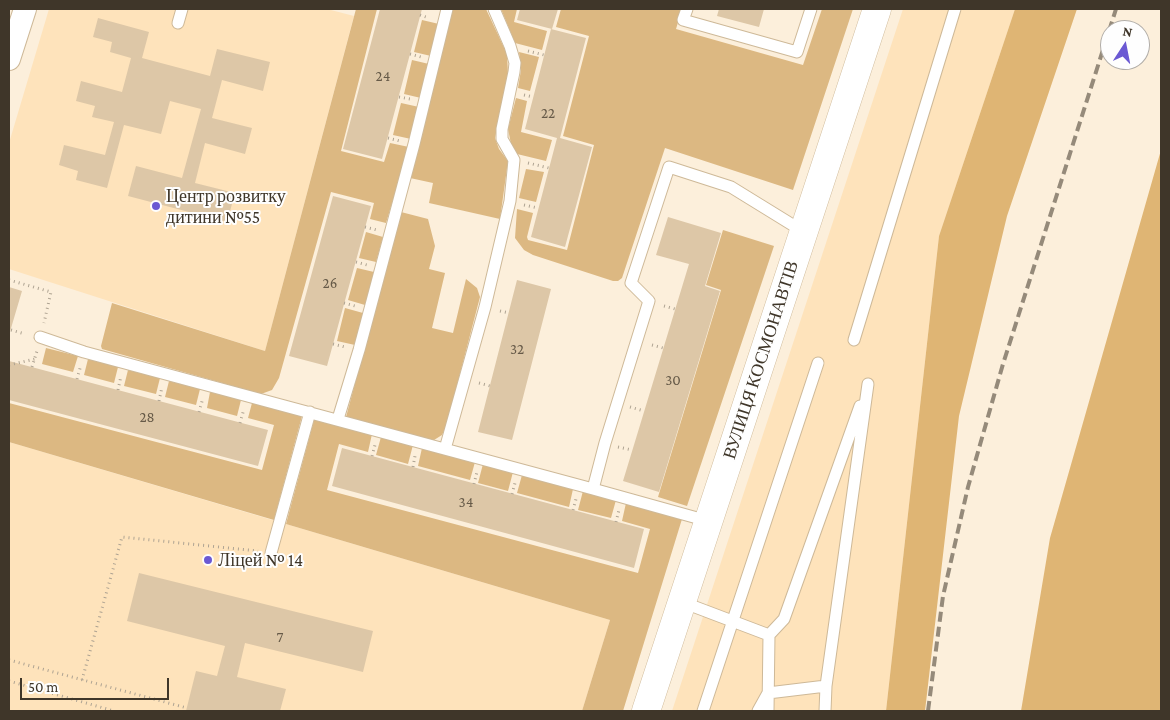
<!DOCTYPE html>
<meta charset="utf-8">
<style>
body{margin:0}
#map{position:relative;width:1170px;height:720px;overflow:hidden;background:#fcefdb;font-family:"Crimson Pro",serif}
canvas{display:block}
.frame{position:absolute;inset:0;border:10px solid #3f3629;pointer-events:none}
.north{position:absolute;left:1100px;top:20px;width:50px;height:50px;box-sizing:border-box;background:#fefefe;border:1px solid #b2aea9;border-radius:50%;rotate:11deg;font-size:14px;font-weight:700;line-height:20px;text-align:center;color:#3f3629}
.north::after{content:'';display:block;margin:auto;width:18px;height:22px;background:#6b59d3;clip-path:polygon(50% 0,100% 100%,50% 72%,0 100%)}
.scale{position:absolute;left:20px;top:678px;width:149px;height:22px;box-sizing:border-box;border:2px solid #3f3629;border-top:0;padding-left:6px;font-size:15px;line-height:18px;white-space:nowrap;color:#3f3629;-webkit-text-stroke:4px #fefefe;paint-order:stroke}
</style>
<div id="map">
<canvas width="1170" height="720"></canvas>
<div class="frame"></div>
<div class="north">N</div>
<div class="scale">50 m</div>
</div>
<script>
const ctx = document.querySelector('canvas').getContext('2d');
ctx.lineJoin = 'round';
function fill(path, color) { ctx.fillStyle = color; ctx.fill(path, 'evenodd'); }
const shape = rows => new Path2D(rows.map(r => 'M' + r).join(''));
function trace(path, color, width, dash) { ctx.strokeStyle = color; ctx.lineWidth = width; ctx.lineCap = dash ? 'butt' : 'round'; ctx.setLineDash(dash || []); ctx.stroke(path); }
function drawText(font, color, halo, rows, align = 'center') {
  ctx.font = font + ' "Crimson Pro",serif'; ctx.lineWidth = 4; ctx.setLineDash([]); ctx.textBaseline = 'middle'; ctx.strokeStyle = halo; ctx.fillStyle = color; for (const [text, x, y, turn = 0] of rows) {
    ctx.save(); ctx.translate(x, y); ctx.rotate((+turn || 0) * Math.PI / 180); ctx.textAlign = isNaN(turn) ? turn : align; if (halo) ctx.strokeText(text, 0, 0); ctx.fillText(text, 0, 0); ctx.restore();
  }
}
fill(shape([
 [49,9,327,9,354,16,265,351,9,269,9,143],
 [903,9,1015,9,939,236,886,711,672,711],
 [9,442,610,620,582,711,9,711]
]), '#fee3bb');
fill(shape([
 [356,9,377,9,341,151,384,162,390,143,409,147,386,223,370,219,374,203,331,192,279,378,272,390,261,394,102,349,101,346,112,303,265,351],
 [452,9,486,9,507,54,508,74,495,138,499,149,508,161,500,219,429,203,433,183,410,178],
 [501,9,517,9,514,22,547,31,542,50,515,43],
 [561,9,682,9,676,29,803,65,822,9,853,9,793,190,665,148,622,278,618,281,613,281,533,255,524,250,515,238,517,209,533,213,527,237,528,240,567,250,594,145,563,136,589,36,556,27],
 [422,20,439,24,431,56,414,52],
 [519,52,539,57,530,91,518,88,521,70],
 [412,60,429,64,421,98,404,94],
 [516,98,527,101,521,132,552,140,546,161,517,154,512,149,508,129],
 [401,103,419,107,411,139,393,135],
 [526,169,544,172,536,202,519,198],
 [401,212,428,219,435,246,429,269,445,273,432,328,453,333,466,279,477,288,480,297,446,427,442,435,434,440,422,438,346,417],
 [723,230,774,246,687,506,658,497,721,290,706,285],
 [366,232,383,237,376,262,359,258],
 [357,268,374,272,365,305,348,300],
 [345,308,363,313,355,345,337,341],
 [46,348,78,356,73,372,42,364],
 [88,359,118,367,114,383,84,375],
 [128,370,160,378,156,394,124,386],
 [169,381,200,389,196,405,165,397],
 [210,392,241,400,237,416,207,408],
 [9,403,262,470,274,425,248,418,252,403,302,416,274,520,9,442],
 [314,420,372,434,368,452,339,444,327,490,638,573,650,529,622,521,626,503,682,519,623,711,582,711,610,620,286,524],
 [381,437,413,445,408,464,376,455],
 [422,448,475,462,470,480,418,466],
 [483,464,513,472,508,491,478,483],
 [522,475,573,489,569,507,517,493],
 [583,491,616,500,611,518,578,510]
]), '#dcb882');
fill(shape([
 [1015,9,1077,9,1007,216,959,416,925,711,886,711,939,236],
 [1161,150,1161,711,1021,711,1050,538]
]), '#dfb574');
fill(shape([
 [380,9,422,9,382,159,343,149],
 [520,9,558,9,552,29,517,20],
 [719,9,764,9,759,27,717,16],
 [98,18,149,32,142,58,210,76,217,49,270,62,263,91,222,80,212,118,252,128,245,154,205,143,195,183,235,193,227,222,128,196,136,166,182,178,201,109,170,101,161,134,124,125,107,188,76,180,78,171,59,165,64,145,105,155,114,122,92,117,95,106,76,101,81,81,122,92,131,58,110,52,112,42,93,37],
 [551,29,586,38,560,138,592,147,565,247,531,237,557,138,525,129],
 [333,196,371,206,327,366,289,356],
 [668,217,721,233,705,286,720,291,659,492,623,481,689,264,656,255],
 [517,280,551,289,512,440,478,432],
 [9,287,22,291,9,335],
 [9,361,268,430,258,466,9,400],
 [342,448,644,529,634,568,332,486],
 [139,573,373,631,363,672,245,643,237,677,286,689,280,711,186,711,196,671,217,676,225,646,127,621]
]), '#ddc7a7');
const service = shape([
 [687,9,683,20,797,52,811,9],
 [178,23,182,9],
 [40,337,84,352,593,489,605,443,649,301,631,283,669,167,731,187,804,232],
 [854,340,955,9],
 [338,419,359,350,414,144,447,9],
 [445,449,485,307,510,201,514,160,502,139,502,129,514,72,515,63,510,46,494,9],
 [593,489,708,521],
 [271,553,310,412],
 [682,602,769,635,768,711],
 [769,635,784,619,860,406],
 [703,711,818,363],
 [758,711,768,693,826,686],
 [825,711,826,686,868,384]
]);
const minor = shape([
 [9,59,25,9]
]);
const tertiary = shape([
 [646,711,877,9]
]);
trace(service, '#ceb998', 13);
trace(minor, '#ceb998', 24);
trace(tertiary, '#ceb998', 29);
trace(shape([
 [420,15,429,18],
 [528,51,544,55],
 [410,54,421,57],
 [524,95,533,97],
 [399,97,410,99],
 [388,138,400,141],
 [528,163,549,168],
 [524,205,538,208],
 [365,227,377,230],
 [356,262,367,265],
 [9,280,51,292,44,323],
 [344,303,355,306],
 [664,306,675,309],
 [500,311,509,313],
 [11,330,25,334],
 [333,344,345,347],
 [652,345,663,348],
 [9,365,35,359],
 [32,367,37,351],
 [77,379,81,365],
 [479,383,490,386],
 [118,390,121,376],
 [159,401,162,387],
 [630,407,644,411],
 [199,412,203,398],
 [240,423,244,409],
 [618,447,632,450],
 [372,456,375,445],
 [413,467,415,456],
 [474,484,477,472],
 [512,494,515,483],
 [573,510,576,499],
 [616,522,619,510],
 [9,660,187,708],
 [82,680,122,537,258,551],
 [9,681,114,711]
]), '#aea392', 3, [1, 4]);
trace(service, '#fff', 11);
trace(minor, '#fff', 22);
trace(tertiary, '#fff', 28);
trace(shape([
 [928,711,943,596,968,487,1003,364,1116,9]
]), '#958a7a', 4, [10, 5]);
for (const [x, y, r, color] of [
 [156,206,5,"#6b59d3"],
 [208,560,5,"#6b59d3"]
]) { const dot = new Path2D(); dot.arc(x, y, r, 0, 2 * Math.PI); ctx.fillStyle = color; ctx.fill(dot); trace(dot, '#fefefe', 2); }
drawText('15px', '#665a48', null, [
 ["24",383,76],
 ["22",548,113],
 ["26",330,283],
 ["32",517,349],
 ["30",673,380],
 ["28",147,417],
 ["34",466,502],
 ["7",280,637]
]);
drawText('18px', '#3f3629', '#fefefe', [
 ["Центр розвитку",166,196],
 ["дитини №55",166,217],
 ["Ліцей № 14",218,560]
], 'left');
drawText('18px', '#3f3629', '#fefefe', [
 ["ВУЛИЦЯ КОСМОНАВТІВ",761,360,-72]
]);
</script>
